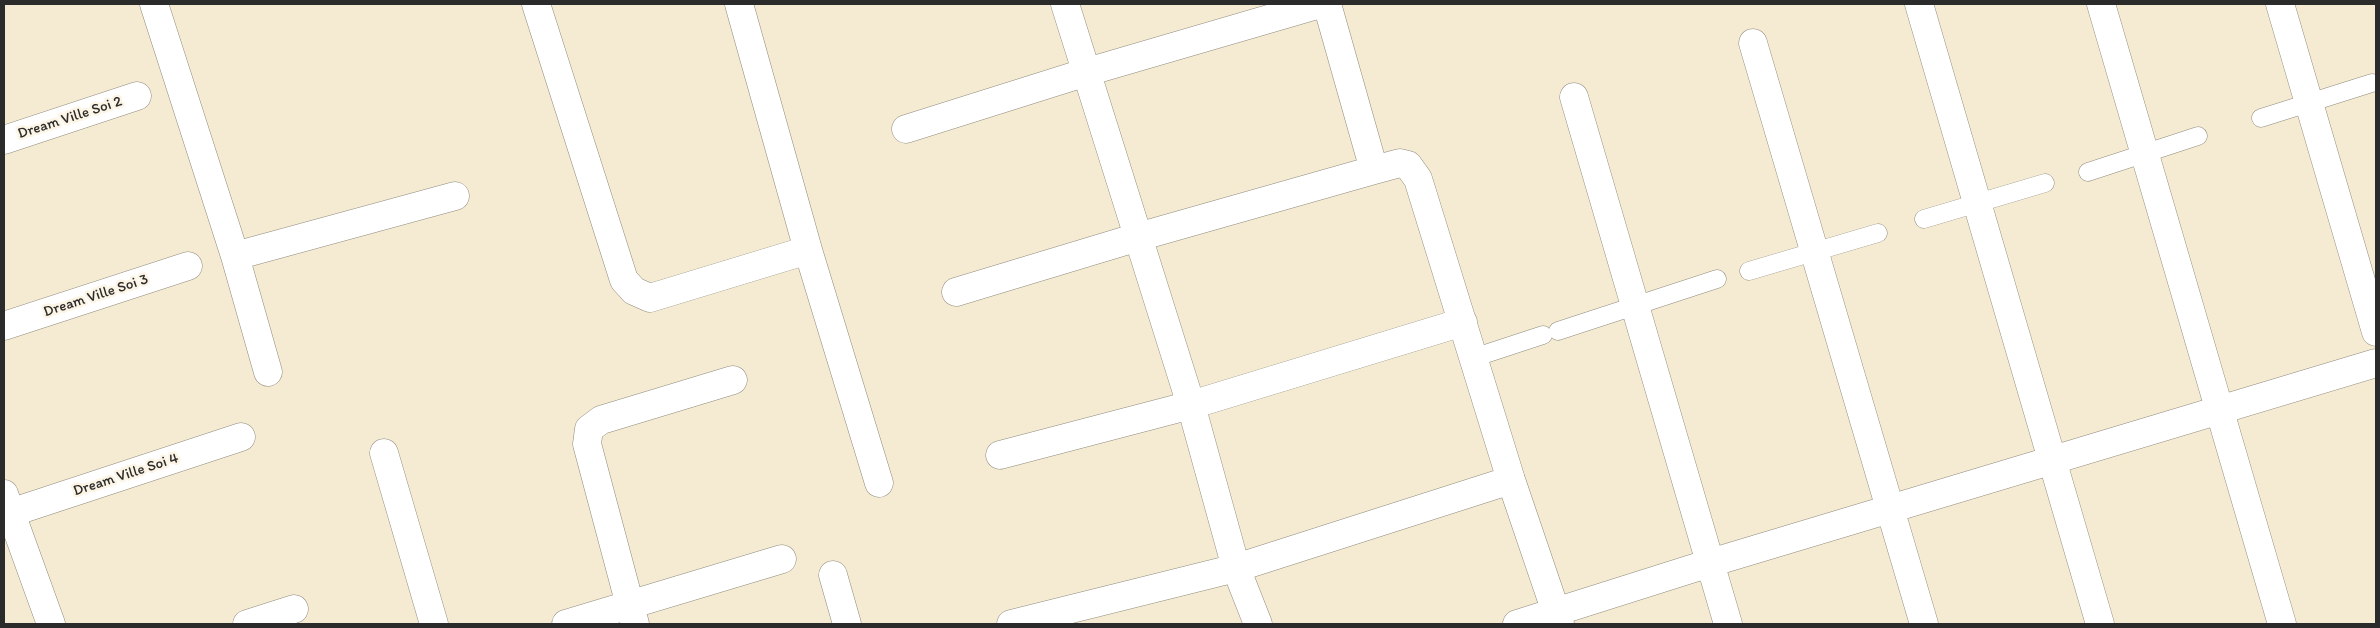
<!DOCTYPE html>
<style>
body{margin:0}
#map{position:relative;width:2380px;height:628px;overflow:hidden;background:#f5ebd2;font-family:Itim,sans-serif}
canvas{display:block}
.frame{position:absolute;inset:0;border:5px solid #2b2b2b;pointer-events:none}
</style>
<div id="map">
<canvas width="2380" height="628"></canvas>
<div class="frame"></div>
</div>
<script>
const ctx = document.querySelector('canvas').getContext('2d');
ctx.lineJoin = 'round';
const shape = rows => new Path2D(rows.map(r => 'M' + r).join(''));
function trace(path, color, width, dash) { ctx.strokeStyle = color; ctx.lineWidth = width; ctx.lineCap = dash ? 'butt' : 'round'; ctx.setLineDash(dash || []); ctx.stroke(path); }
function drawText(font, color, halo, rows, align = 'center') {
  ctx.font = font + ' Itim,sans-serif'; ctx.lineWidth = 5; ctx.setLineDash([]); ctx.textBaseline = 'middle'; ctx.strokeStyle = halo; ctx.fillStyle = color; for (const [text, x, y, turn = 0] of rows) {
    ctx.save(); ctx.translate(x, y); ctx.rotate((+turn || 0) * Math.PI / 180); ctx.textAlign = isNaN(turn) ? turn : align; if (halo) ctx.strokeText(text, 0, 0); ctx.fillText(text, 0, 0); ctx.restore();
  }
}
const lane = shape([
 [2261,118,2372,83],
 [2088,172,2198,136],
 [1924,219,2045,183],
 [1749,271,1878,233],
 [1558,331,1717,279],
 [1473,358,1543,335]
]);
const street = shape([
 [154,4,235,256,268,372],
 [536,4,624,280,634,291,650,298,808,250],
 [739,4,808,250,879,483],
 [1065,4,1191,405,1236,568,1258,624],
 [1327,4,1374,170],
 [1919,4,2100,624],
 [2101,4,2282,624],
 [2280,4,2376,332],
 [1753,43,1924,624],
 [1574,97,1728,624],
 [906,129,1087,72,1320,4],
 [4,140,137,96],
 [235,256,455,196],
 [956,292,1138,237,1374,170,1400,163,1408,165,1418,179,1511,480,1560,624],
 [4,326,188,266],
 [384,453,434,624],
 [1000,455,1191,405,1463,322],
 [4,494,51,624],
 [10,513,241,437],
 [833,575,847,624],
 [247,624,294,609],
 [566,624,782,559],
 [635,624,587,444,589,429,601,420,733,380],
 [1011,624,1236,568,1511,480],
 [1517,624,1710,563,2376,363]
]);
trace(lane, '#908b7e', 19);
trace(street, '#908b7e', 29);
trace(lane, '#fff', 18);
trace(street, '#fff', 28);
drawText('15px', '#2b2b2b', '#fcf5e5', [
 ["Dream Ville Soi 2",70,118,-18],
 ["Dream Ville Soi 3",96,296,-18],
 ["Dream Ville Soi 4",126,475,-18]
]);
</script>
